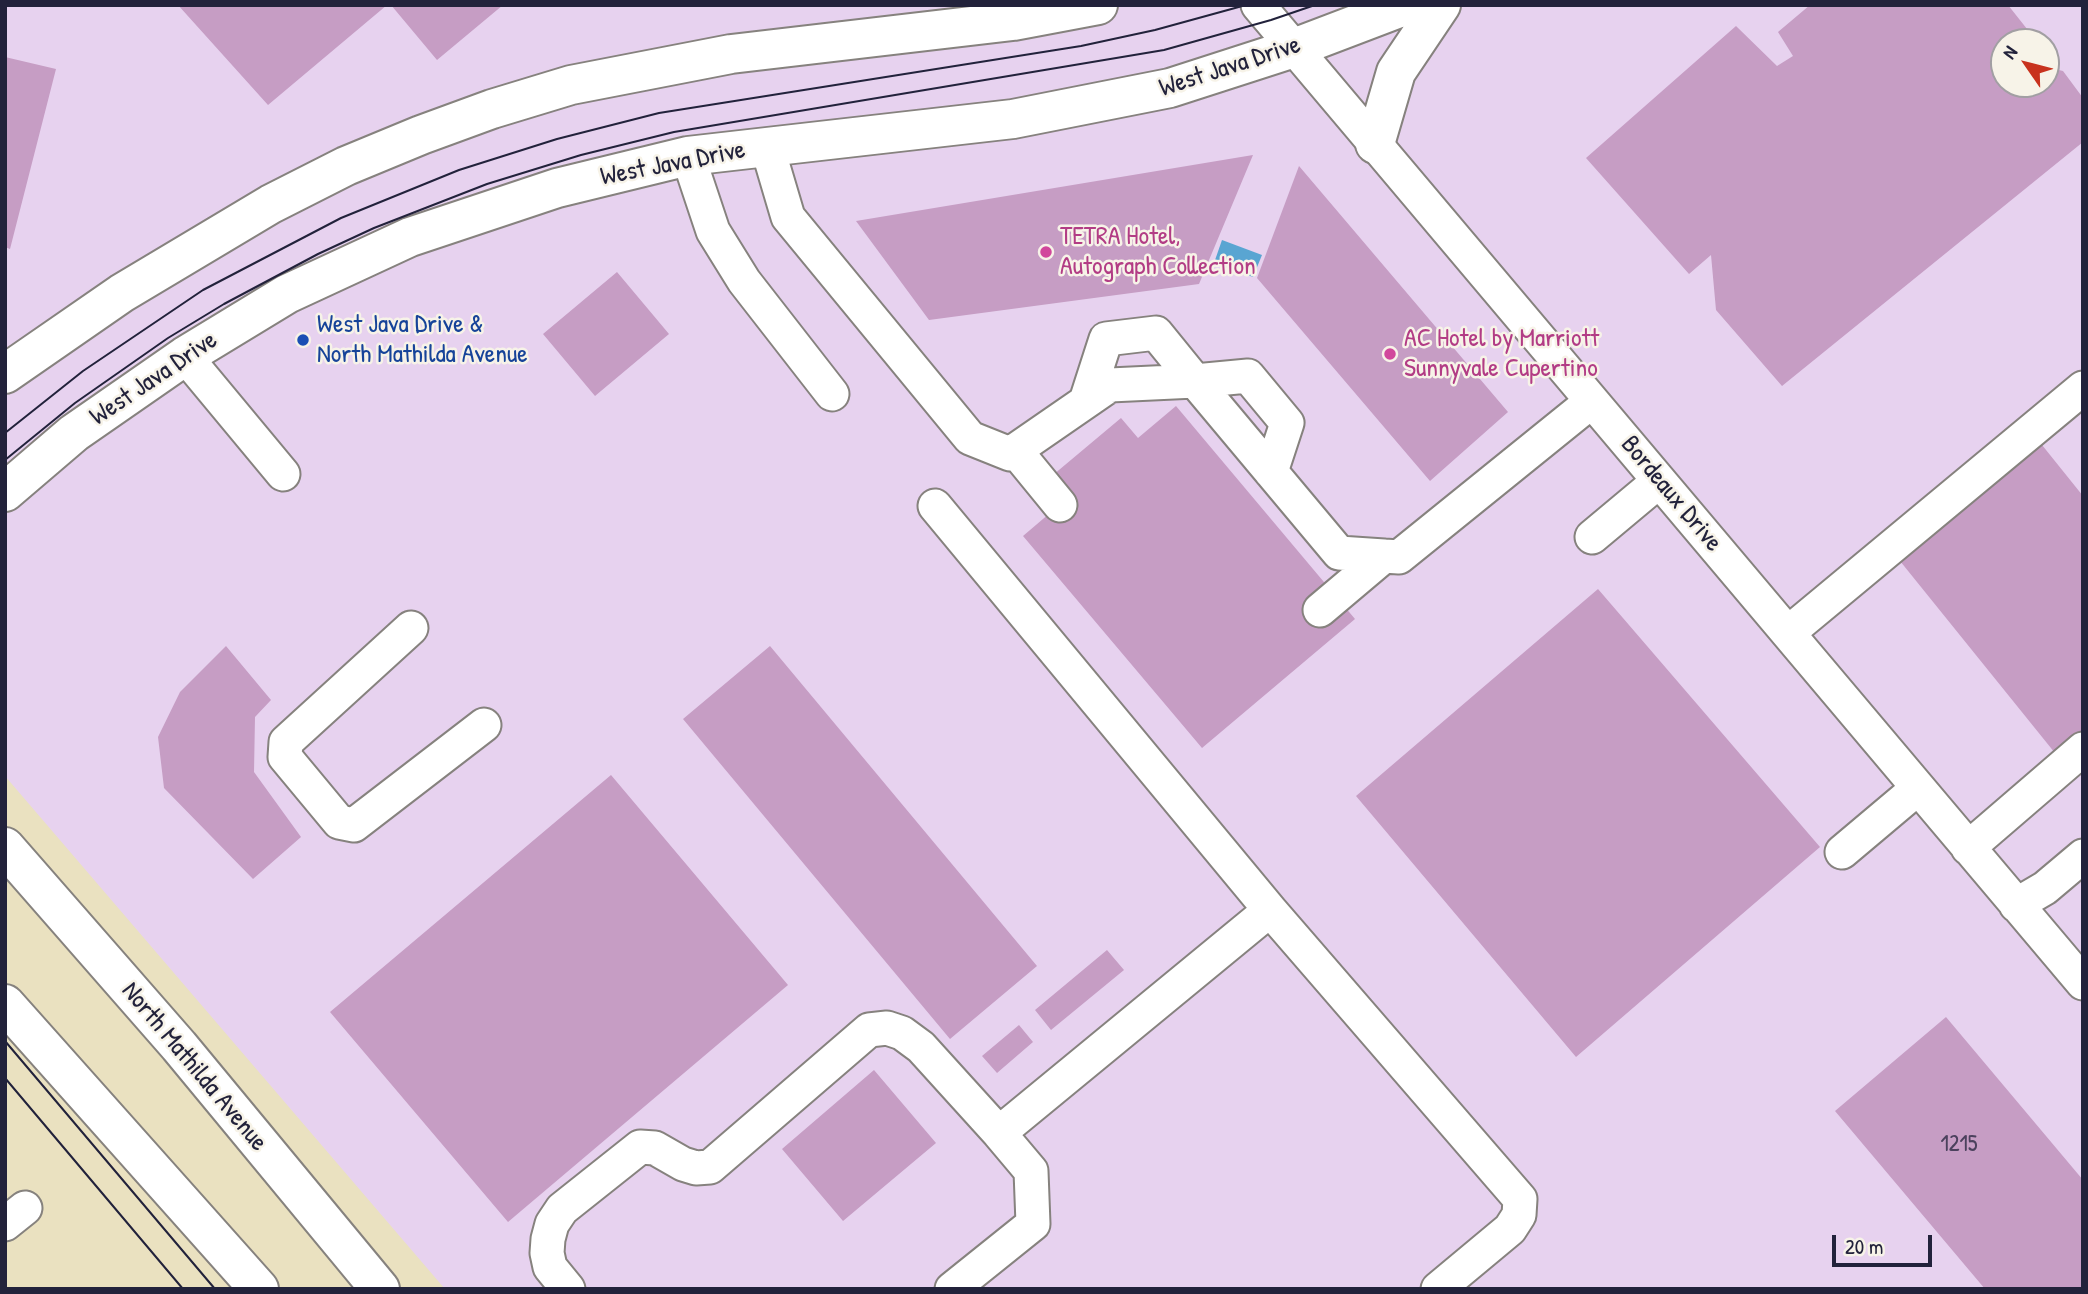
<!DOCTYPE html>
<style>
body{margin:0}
#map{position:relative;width:2088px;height:1294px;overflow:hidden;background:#eae1c0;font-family:"Patrick Hand",sans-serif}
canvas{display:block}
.frame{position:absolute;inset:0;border:7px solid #22223b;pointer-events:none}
.north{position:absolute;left:1990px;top:28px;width:70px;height:70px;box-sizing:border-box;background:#f7f3e8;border:2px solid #a29fa3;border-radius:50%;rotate:305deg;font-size:19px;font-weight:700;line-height:28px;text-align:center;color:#22223b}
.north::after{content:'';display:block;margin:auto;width:24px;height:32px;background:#c8321e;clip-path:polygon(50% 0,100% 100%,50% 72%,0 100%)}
.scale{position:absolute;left:1832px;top:1235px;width:100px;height:32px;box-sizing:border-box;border:4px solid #22223b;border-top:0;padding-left:9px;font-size:21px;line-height:24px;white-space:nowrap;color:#22223b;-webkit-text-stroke:5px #f7f3e8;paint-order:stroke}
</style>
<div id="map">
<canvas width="2088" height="1294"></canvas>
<div class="frame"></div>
<div class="north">N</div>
<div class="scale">20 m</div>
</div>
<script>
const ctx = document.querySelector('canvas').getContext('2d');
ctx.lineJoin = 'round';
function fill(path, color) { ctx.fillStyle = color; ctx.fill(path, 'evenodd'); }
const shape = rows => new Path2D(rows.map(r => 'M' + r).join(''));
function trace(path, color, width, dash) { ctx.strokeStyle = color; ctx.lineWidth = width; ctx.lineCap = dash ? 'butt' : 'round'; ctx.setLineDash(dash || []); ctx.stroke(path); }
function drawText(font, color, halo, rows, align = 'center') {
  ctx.font = font + ' "Patrick Hand",sans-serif'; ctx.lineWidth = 5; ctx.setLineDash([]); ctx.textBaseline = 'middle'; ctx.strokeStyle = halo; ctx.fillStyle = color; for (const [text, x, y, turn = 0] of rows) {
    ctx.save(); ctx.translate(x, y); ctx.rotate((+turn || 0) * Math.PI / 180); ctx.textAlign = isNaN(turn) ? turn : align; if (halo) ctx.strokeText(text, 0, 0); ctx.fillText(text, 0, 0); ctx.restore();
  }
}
fill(shape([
 [5,5,2083,5,2083,1289,445,1289,5,776],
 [2004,42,2046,42,2046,84,2004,84]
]), '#e7d2ef');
fill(shape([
 [1222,240,1262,255,1253,277,1214,263]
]), '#59a5d2');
fill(shape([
 [178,5,387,5,268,105],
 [391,5,503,5,437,60],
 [1810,5,2008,5,2031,34,2019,42,2004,42,2004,52,1999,55,2004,56,2004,84,2046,84,2046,67,2063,71,2083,98,2083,142,1782,386,1716,310,1711,255,1689,274,1586,158,1736,26,1777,66,1793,56,1778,32],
 [5,57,56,69,10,249,5,247],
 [1253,155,1199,284,929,320,856,221],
 [1299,166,1508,412,1430,481,1257,278],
 [617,272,669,334,595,396,543,334],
 [1176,406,1355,619,1202,748,1023,536,1070,496,1053,475,1121,418,1138,438],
 [2038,440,2083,496,2083,738,2059,758,1896,556],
 [1598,589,1820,847,1576,1057,1356,796],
 [226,646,271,700,255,717,254,772,301,837,253,879,164,788,158,737,180,692],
 [770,646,1037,966,950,1039,683,719],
 [611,775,788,985,508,1222,330,1012],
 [1107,950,1124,970,1051,1030,1035,1010],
 [1946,1017,2083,1180,2083,1289,1985,1289,1835,1111],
 [1019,1025,1033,1042,997,1073,982,1056],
 [874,1070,936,1143,843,1221,782,1149]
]), '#c69dc4');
const minor = shape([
 [1258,5,2083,983],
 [767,146,788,217,970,438,1010,454,1110,385,1195,381,1339,553,1399,557,1592,401],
 [688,156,713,231,744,281,832,394],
 [185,356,283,474],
 [1086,401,1106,339,1156,333,1195,381,1248,376,1287,423,1271,472],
 [1015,450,1060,505],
 [935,506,1270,910,999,1133,1031,1171,1033,1224,952,1289],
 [1592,537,1659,481],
 [1320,610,1384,556],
 [411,628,286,742,285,757,339,822,354,825,484,725],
 [1788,633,2083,388],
 [1968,848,2083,749],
 [1842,852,1918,788],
 [2016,905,2045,888,2083,856],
 [1270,910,1520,1199,1519,1215,1510,1229,1438,1289],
 [5,1224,25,1208],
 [568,1289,550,1267,547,1253,548,1239,552,1224,562,1209,640,1147,655,1148,683,1164,696,1168,710,1167,869,1030,887,1028,902,1033,921,1047,999,1133]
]);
const major = shape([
 [1375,144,1396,72,1441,5],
 [5,374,122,293,271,204,346,166,421,135,492,109,571,85,731,54,1013,21,1098,5],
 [5,492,74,433,185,356,287,294,410,237,557,188,688,156,1013,119,1170,88,1294,48,1407,5],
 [5,847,179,1046,380,1289],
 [5,1004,259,1289]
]);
trace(minor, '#86827e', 37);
trace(major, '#86827e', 42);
trace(minor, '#fff', 33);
trace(major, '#fff', 38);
trace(shape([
 [5,433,83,371,203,290,341,218,459,170,557,139,659,113,1081,46,1155,30,1246,5],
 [5,460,75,403,168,338,224,304,318,254,374,228,487,184,581,155,674,132,1164,50,1271,20,1315,5],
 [5,1041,215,1289],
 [5,1078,183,1289]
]), '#22223b', 2);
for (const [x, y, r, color] of [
 [1046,252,7,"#d1479c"],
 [303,340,7,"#1a4fb4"],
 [1390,354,7,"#d1479c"]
]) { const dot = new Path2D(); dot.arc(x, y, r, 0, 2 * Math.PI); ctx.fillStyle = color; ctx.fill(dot); trace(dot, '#f7f3e8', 2.5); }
drawText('23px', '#4b415d', null, [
 ["1215",1959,1145]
]);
drawText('26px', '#22223b', '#f7f3e8', [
 ["West Java Drive",1230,67,-18],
 ["West Java Drive",673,164,-11],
 ["West Java Drive",154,379,-34],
 ["Bordeaux Drive",1671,494,50],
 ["North Mathilda Avenue",194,1067,50]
]);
drawText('26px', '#b23c85', '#f7f3e8', [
 ["TETRA Hotel,",1060,237],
 ["Autograph Collection",1060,267],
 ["AC Hotel by Marriott",1404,339],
 ["Sunnyvale Cupertino",1404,369]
], 'left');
drawText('26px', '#164399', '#f7f3e8', [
 ["West Java Drive &",317,325],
 ["North Mathilda Avenue",317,355]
], 'left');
</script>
